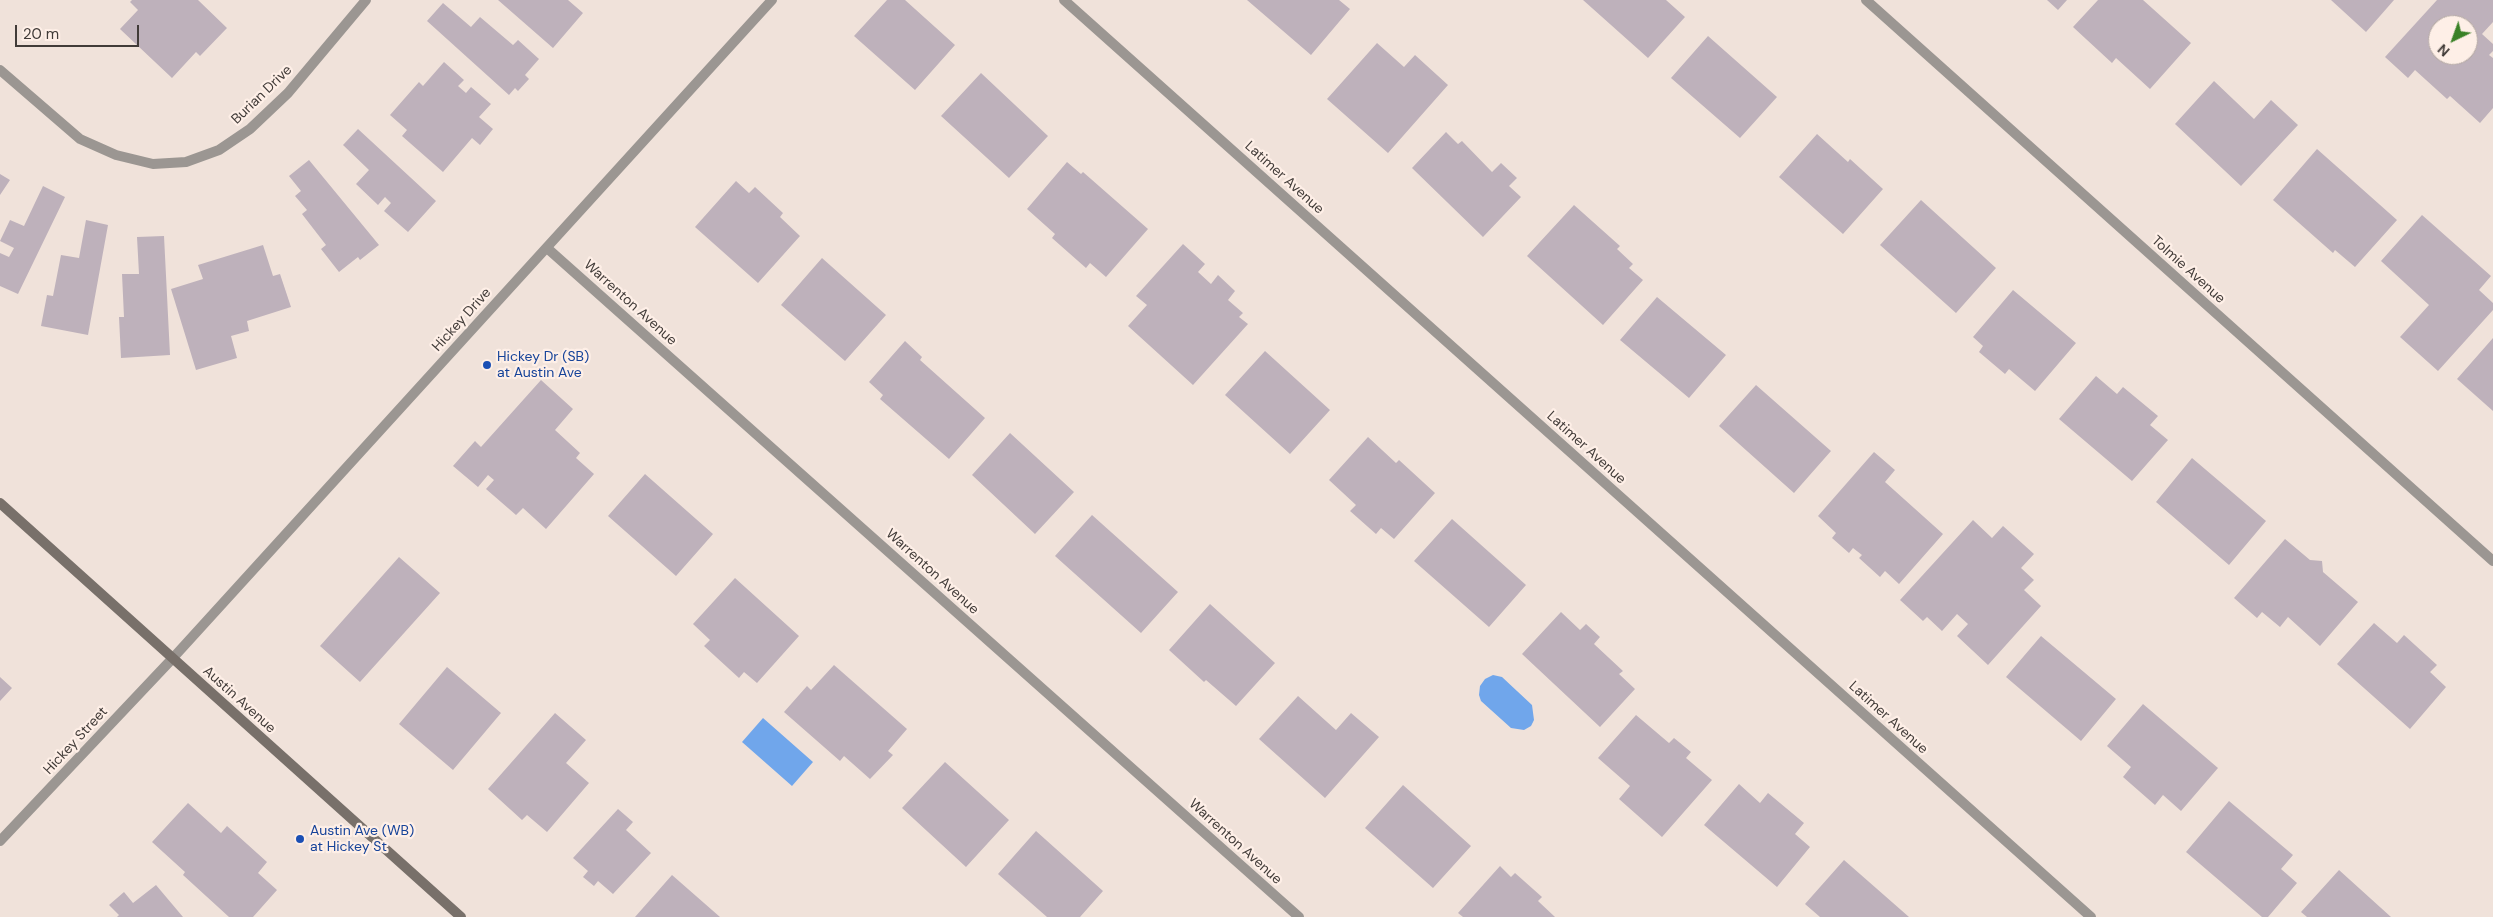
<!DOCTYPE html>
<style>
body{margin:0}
#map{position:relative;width:2493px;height:917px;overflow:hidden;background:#f0e2da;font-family:"DM Sans",sans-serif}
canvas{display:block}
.north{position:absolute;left:2428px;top:15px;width:50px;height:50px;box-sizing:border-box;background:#feefe7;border:1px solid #b2a7a1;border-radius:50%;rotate:222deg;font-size:14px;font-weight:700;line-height:20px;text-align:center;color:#413b38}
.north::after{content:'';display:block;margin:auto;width:18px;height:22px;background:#398126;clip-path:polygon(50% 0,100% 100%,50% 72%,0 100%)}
.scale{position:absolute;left:15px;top:25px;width:124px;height:22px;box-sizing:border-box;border:2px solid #413b38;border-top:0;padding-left:6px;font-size:15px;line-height:18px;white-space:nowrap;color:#413b38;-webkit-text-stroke:4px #feefe7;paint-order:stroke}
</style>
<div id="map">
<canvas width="2493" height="917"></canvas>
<div class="north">N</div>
<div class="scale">20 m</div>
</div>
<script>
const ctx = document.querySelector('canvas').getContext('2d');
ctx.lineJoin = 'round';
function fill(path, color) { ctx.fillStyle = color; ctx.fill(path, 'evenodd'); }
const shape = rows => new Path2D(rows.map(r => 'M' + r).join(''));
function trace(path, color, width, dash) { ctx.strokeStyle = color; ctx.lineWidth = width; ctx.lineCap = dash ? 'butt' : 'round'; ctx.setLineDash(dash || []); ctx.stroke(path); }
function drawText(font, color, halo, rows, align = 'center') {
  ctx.font = font + ' "DM Sans",sans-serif'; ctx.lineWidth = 4.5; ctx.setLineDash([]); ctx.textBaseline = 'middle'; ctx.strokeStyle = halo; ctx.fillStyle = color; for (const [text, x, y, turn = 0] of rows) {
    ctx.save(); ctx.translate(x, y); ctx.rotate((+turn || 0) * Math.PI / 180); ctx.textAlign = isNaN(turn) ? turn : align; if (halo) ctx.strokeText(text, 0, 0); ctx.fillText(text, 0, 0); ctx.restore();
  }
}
fill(shape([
 [1493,675,1502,677,1532,705,1534,720,1531,726,1524,730,1511,728,1481,701,1479,695,1480,686,1485,679],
 [763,718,813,762,792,786,742,742]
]), '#70a6eb');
fill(shape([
 [132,0,198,0,227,28,200,56,196,52,172,78,120,29,138,10,130,2],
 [498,0,568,0,583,13,553,48],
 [887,0,905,0,955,45,915,90,854,36],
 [1247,0,1339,0,1350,9,1311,55],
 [1583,0,1666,0,1685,17,1648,58],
 [2047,0,2067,0,2058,10],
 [2098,0,2143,0,2191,43,2150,89,2116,58,2112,63,2073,27],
 [2331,0,2394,0,2366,32],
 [2437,0,2493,0,2493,22,2482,34,2493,44,2493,51,2489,55,2493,58,2493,108,2480,123,2450,96,2447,99,2415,70,2408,78,2385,57],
 [2438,25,2468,25,2468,55,2438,55],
 [443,3,471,27,480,17,513,45,518,40,539,59,525,75,529,79,518,91,515,88,509,95,427,21],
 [1708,36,1777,97,1740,138,1671,78],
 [1377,43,1404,67,1415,55,1448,85,1388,153,1327,99],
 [444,62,464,80,458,86,466,93,471,87,491,104,479,117,493,129,480,145,472,138,443,172,402,136,407,130,390,115,419,82,423,86],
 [981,73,1048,136,1009,178,941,116],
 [2214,81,2254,119,2271,100,2298,125,2241,186,2175,124],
 [358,129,436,201,408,232,384,211,391,203,385,197,378,205,356,184,369,170,343,145],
 [1446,132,1458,144,1462,141,1492,172,1501,163,1517,178,1509,186,1521,197,1483,237,1412,168],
 [1817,134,1848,162,1850,159,1883,189,1843,234,1779,177],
 [2317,149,2397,220,2355,267,2335,250,2333,253,2273,200],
 [309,160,379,245,360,260,358,257,339,272,321,249,326,245,302,214,307,210,295,196,301,191,289,176],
 [1067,162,1081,174,1083,172,1148,229,1106,277,1090,263,1086,268,1052,238,1055,234,1027,209],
 [0,174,10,180,0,195],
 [736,181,749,193,755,187,783,213,780,217,800,236,758,283,695,227],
 [43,186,65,197,18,294,0,286,0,253,9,257,14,248,0,241,10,220,24,226],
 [1921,200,1996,268,1956,313,1880,245],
 [1574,205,1620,246,1617,249,1633,264,1629,268,1643,280,1603,325,1527,256],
 [2422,215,2491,276,2479,290,2493,303,2493,310,2438,371,2400,337,2429,305,2381,261],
 [86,220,108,225,88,335,41,326,47,295,53,296,61,255,79,258],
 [164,236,170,355,121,358,119,317,124,317,122,274,139,274,137,237],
 [1183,244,1205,264,1198,272,1211,284,1218,275,1235,291,1228,300,1243,313,1239,317,1248,324,1193,385,1128,326,1147,305,1136,296],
 [263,245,273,276,280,274,291,307,247,321,249,331,231,336,237,358,196,370,171,289,203,279,198,265],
 [822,258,886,315,845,361,781,305],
 [2013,290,2076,343,2035,391,2009,369,2005,374,1979,352,1983,346,1973,337],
 [1657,297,1726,355,1689,398,1620,340],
 [2493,338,2493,411,2457,379],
 [905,341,922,357,920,360,985,418,949,459,880,399,883,395,869,382],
 [1265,351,1330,410,1290,454,1225,395],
 [2096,376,2117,394,2123,387,2158,416,2150,425,2168,440,2132,481,2059,419],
 [541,380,573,409,555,430,580,453,576,458,594,474,546,529,523,508,516,515,486,489,494,480,488,475,478,487,453,466,475,441,481,447],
 [1756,385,1831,451,1794,493,1719,426],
 [1010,433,1074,492,1035,534,972,475],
 [1368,437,1396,463,1399,460,1435,493,1394,539,1381,528,1376,534,1350,511,1356,505,1329,480],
 [1874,452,1895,470,1885,482,1943,534,1899,584,1885,571,1880,577,1859,558,1862,555,1853,548,1849,553,1832,538,1836,533,1818,516],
 [2192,458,2266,521,2229,565,2156,502],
 [645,474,713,534,676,576,608,516],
 [1092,515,1178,592,1141,633,1055,556],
 [1452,519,1526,585,1489,627,1414,561],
 [1973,520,1992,538,2003,526,2034,554,2021,568,2034,580,2024,590,2041,606,1988,665,1957,636,1968,624,1957,614,1942,631,1927,617,1923,621,1900,600],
 [2285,539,2310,560,2322,561,2323,572,2358,602,2320,646,2288,617,2280,627,2262,612,2257,618,2234,598],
 [399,557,440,593,360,682,320,646],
 [735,578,799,636,757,683,744,672,739,678,704,646,710,640,693,624],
 [1210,604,1275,663,1236,706,1206,680,1204,682,1169,650],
 [1561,612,1580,630,1586,624,1600,637,1594,644,1623,671,1619,674,1635,689,1600,727,1522,654],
 [2374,623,2397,643,2404,635,2437,665,2430,672,2446,687,2410,729,2337,664],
 [2041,636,2116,699,2081,741,2006,677],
 [834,665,907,729,888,751,893,755,870,779,844,756,840,761,784,712,807,686,811,690],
 [447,667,501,713,453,770,399,724],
 [0,677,12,688,0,701],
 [1298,696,1336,730,1351,713,1379,737,1325,798,1259,739],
 [2143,704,2218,768,2181,811,2163,795,2155,805,2123,777,2131,767,2107,746],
 [555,713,586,740,566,763,589,783,547,832,527,815,522,820,488,789],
 [1636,715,1669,743,1674,738,1691,752,1686,758,1712,780,1662,837,1619,799,1630,786,1598,758],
 [945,762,1009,820,966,867,902,808],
 [1739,784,1760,803,1768,793,1804,823,1795,834,1810,847,1777,887,1704,825],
 [1403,785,1471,846,1433,888,1365,828],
 [2229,801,2293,855,2281,869,2297,883,2268,917,2262,917,2186,852],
 [188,803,221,833,227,826,267,862,258,873,277,890,253,917,229,917,183,875,185,872,152,842],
 [618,809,633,822,626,830,651,853,613,894,598,881,594,886,583,877,588,871,573,858],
 [1036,831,1103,891,1080,917,1047,917,998,874],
 [1844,860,1909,917,1820,917,1805,904],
 [1500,866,1511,877,1515,873,1542,897,1538,901,1555,917,1463,917,1458,913],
 [2339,870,2391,917,2307,917,2301,912],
 [672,875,720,917,635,917],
 [156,885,183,917,117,917,119,915,109,905,124,892,133,903]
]), '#beb1bb');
trace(shape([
 [1064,0,2091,917],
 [1866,0,2493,561],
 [0,70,80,139,116,155,153,164,186,162,219,150,250,129,288,93,366,0],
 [547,248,1299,917],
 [0,841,172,659]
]), '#9b9692', 10);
trace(shape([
 [172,659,772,0]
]), '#9b9692', 10);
trace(shape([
 [0,503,461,917]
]), '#78706a', 10);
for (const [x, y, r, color] of [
 [487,365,5,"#1a4fb4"],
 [300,839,5,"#1a4fb4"]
]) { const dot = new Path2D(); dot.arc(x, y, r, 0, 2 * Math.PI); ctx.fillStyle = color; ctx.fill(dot); trace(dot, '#feefe7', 2); }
drawText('14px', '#413b38', '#feefe7', [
 ["Burian Drive",262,95,-44],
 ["Latimer Avenue",1284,178,42],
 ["Tolmie Avenue",2188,270,42],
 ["Warrenton Avenue",630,303,42],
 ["Hickey Drive",462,320,-48],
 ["Latimer Avenue",1586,448,42],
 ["Warrenton Avenue",932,572,42],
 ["Austin Avenue",239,700,42],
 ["Latimer Avenue",1888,718,42],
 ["Hickey Street",76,741,-47],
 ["Warrenton Avenue",1235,842,42]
]);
drawText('14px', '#164399', '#feefe7', [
 ["Hickey Dr (SB)",497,357],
 ["at Austin Ave",497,373],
 ["Austin Ave (WB)",310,831],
 ["at Hickey St",310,847]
], 'left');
</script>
